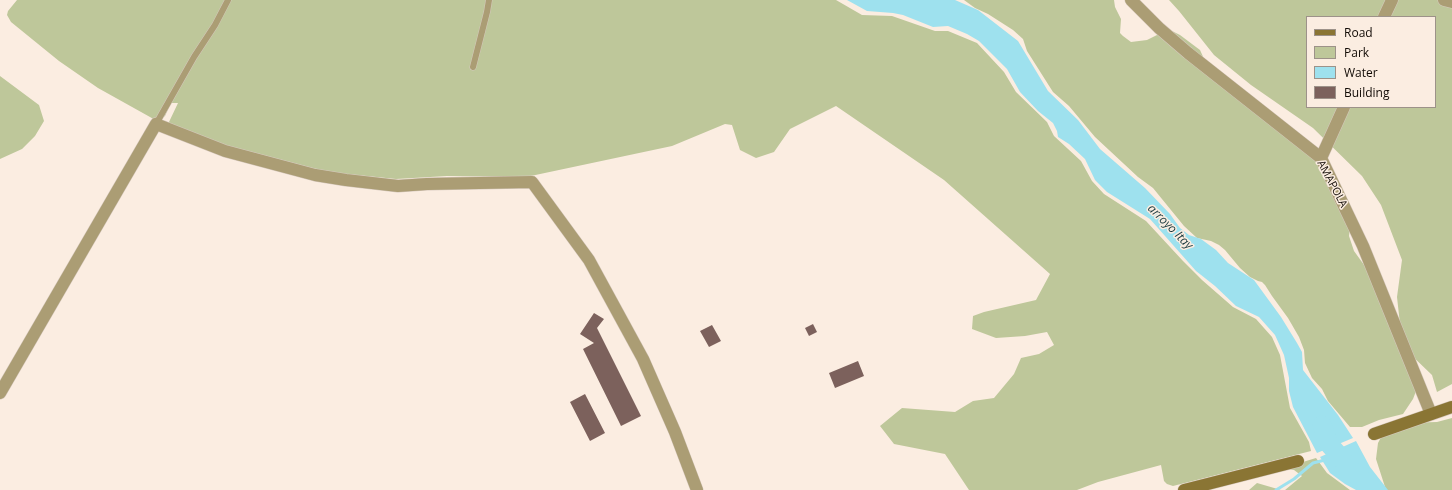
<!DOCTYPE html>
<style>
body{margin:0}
#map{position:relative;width:1452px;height:490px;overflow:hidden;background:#fbede1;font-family:"Open Sans",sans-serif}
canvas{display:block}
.legend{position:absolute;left:1306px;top:16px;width:130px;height:92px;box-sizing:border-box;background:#fbede1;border:1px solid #9d9289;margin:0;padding:5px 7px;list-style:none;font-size:12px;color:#110a05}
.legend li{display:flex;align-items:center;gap:8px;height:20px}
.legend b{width:20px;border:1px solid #9d9289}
</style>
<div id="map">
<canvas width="1452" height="490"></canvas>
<ul class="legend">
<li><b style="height:5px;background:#8a7534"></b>Road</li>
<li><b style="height:11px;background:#bec79a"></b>Park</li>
<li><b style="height:11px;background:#9ee1ee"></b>Water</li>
<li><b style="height:11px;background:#7c615c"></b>Building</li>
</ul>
</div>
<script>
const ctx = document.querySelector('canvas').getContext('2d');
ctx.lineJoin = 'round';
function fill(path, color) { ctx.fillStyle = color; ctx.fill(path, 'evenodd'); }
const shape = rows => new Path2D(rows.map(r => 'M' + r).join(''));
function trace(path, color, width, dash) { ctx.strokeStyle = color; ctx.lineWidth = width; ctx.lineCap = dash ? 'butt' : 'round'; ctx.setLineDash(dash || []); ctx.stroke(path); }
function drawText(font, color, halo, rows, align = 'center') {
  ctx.font = font + ' "Open Sans",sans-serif'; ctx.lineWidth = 3; ctx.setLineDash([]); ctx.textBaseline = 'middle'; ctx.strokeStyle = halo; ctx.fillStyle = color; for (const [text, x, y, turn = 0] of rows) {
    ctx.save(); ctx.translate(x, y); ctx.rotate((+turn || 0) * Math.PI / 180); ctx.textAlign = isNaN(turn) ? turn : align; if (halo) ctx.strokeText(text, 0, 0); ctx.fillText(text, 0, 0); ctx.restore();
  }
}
fill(shape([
 [17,0,836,0,862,15,892,16,935,31,948,31,977,43,1004,72,1016,92,1047,122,1054,136,1081,161,1092,181,1104,194,1146,221,1183,261,1202,280,1233,307,1256,319,1272,337,1280,355,1290,408,1309,442,1311,451,1173,486,1167,484,1164,481,1161,465,1098,482,1077,490,969,490,945,454,894,444,880,426,902,408,955,412,973,401,994,398,1014,374,1021,358,1039,354,1054,345,1047,332,1025,336,996,338,972,329,973,316,984,312,1036,300,1050,274,944,180,836,106,790,129,774,152,756,158,740,150,732,125,725,124,672,146,526,177,447,176,396,179,346,174,316,169,225,145,169,125,169,122,178,103,171,103,165,116,160,119,155,120,150,117,98,88,59,61,11,22,7,15,8,11],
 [964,0,1114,0,1115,7,1121,19,1120,33,1123,36,1131,42,1147,40,1163,32,1172,31,1180,35,1200,50,1211,74,1312,149,1350,227,1349,236,1354,251,1367,269,1418,386,1413,399,1403,414,1379,420,1362,427,1350,427,1328,401,1322,389,1312,378,1305,363,1304,350,1299,337,1288,318,1272,296,1265,285,1262,282,1258,281,1250,277,1240,268,1225,250,1219,245,1211,241,1197,238,1184,226,1153,188,1138,177,1095,137,1069,106,1053,92,1027,51,1023,39,1013,30,988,14,975,8],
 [1169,0,1452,0,1452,384,1437,392,1432,375,1407,351,1401,333,1397,297,1402,260,1381,205,1362,176,1313,128,1251,85,1214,55,1179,11],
 [1307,17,1435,17,1435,107,1307,107],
 [0,76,39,105,44,121,35,136,22,149,0,159],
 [1452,418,1452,490,1386,490,1376,459,1378,443,1386,428,1403,423,1437,422],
 [1316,458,1327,473,1350,490,1285,490,1302,476,1294,470,1288,469,1293,465],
 [1257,483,1281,490,1249,490]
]), '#bec79a');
fill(shape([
 [847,0,955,0,978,10,1018,41,1048,91,1078,120,1100,149,1145,188,1170,214,1180,228,1189,235,1201,239,1216,250,1228,263,1254,280,1281,317,1297,343,1302,352,1303,370,1338,415,1353,438,1317,453,1293,407,1289,391,1289,378,1284,355,1275,335,1259,317,1236,306,1215,286,1196,271,1150,219,1107,192,1095,180,1085,159,1069,144,1058,137,1057,131,1053,123,1038,111,1020,92,1007,69,979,41,967,34,948,26,933,27,903,15,893,13,867,11],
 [1356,441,1370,467,1388,490,1356,490,1345,484,1330,473,1320,457]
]), '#9ee1ee');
trace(shape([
 [1276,490,1294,479,1313,463,1325,460]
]), '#9ee1ee', 3);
trace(shape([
 [1322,425,1329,444,1355,474,1375,490]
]), '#9ee1ee', 19);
fill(shape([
 [594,313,604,319,597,328,641,416,621,426,583,349,594,343,580,334],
 [813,324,817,332,809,336,805,328],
 [712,325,721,341,709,347,700,331],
 [858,361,864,376,835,388,829,373],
 [585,394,605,433,590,441,570,402]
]), '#7c615c');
const lane = shape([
 [473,67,487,12,489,0],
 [156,124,194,57,215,25,228,0]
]);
const street = shape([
 [1131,0,1159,28,1188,53,1321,158,1363,246,1431,414],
 [1444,0,1452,2],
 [1384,17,1392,0],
 [1321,158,1344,107],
 [0,393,156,124,225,151,315,175,346,180,398,186,427,184,532,182,589,260,643,359,675,432,697,490]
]);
const secondary = shape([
 [1374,434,1452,407],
 [1184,490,1298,461]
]);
trace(lane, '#d6c9be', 7);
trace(street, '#d6c9be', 13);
trace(secondary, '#d6c9be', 13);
trace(lane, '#ab9d74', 6);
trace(street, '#ab9d74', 12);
trace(secondary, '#8a7534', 12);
drawText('11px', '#110a05', '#fbede1', [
 ["AMAPOLA",1332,184,62]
]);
drawText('italic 12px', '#18393f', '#fbede1', [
 ["arroyo Itay",1170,227,45]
]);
</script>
